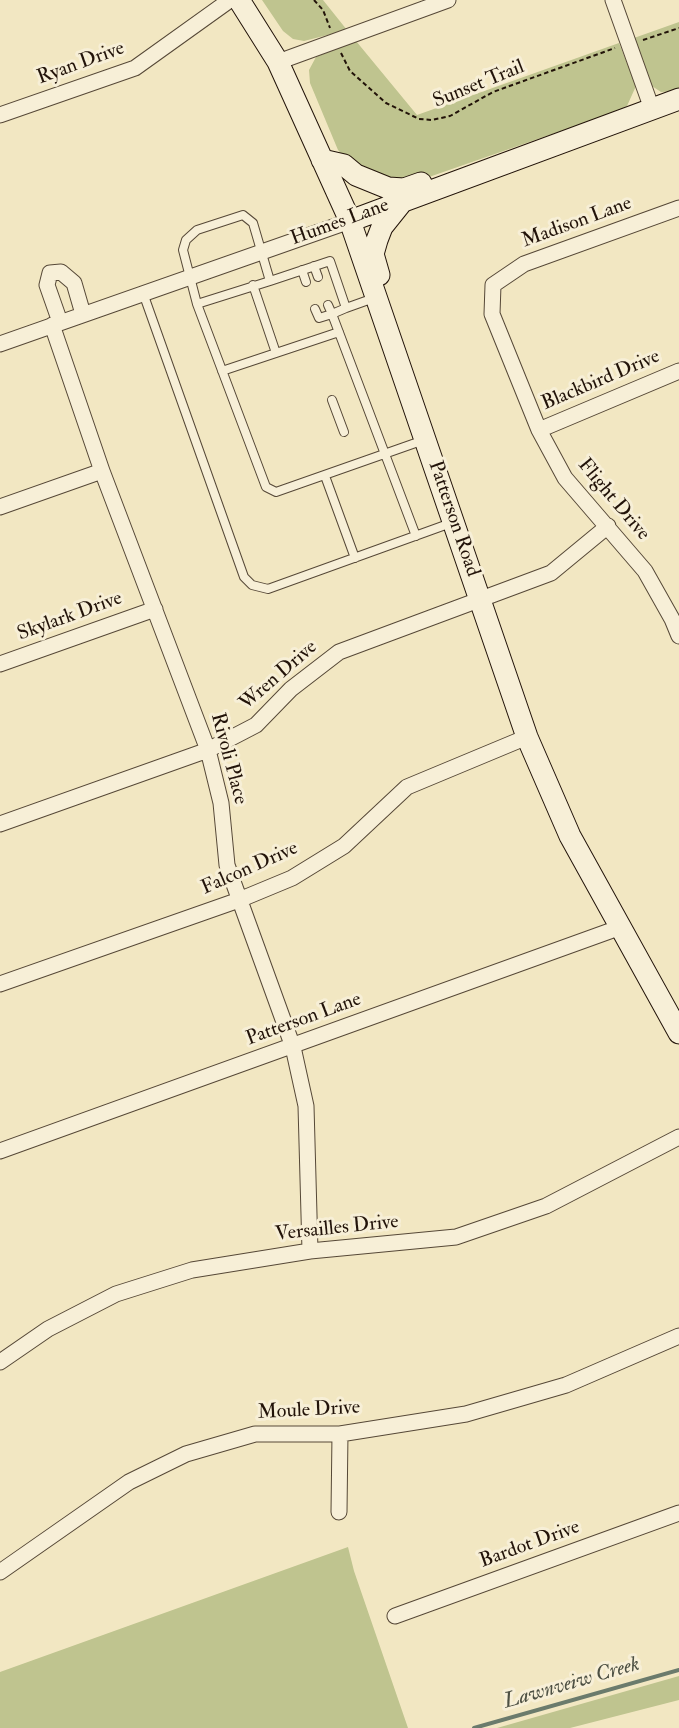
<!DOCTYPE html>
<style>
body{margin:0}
canvas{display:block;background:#f2e7c2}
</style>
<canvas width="679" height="1728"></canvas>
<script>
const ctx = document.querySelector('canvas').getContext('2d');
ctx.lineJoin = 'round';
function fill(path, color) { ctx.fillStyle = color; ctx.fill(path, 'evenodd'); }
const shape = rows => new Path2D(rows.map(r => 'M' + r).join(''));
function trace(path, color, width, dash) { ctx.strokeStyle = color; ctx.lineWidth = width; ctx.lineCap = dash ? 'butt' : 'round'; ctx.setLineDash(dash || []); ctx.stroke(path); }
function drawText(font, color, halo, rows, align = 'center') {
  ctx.font = font + ' "IM FELL Double Pica",serif'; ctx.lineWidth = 6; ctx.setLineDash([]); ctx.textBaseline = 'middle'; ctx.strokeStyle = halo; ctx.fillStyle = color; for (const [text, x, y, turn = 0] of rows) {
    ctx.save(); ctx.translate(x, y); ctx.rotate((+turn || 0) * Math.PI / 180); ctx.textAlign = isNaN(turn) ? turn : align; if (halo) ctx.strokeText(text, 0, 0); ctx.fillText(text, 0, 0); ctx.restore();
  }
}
fill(shape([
 [262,0,323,0,347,30,304,41,293,39,283,31],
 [679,22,679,91,661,92,652,86,647,78,634,38],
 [356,41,417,115,619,43,636,86,627,106,618,111,409,184,352,166,338,150,310,83,309,70,316,57],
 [348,1547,354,1571,408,1728,0,1728,0,1672],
 [679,1676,679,1700,570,1728,497,1728]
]), '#bfc48f');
trace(shape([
 [474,1728,679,1670]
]), '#6b7b6c', 4);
const lane = shape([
 [314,266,318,277],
 [302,270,306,282],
 [253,285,276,353,339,332],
 [143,293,244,577,252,585,268,589,451,523],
 [374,298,346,308,330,261,270,281,253,223,243,215,197,230,186,240,183,250,197,304,266,487,276,492,424,440],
 [197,304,270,281],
 [346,308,332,314,416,536],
 [315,309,319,318,332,314,328,305],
 [222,371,276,353],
 [332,400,344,432],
 [325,476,355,558]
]);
const street = shape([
 [613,0,652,109],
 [278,62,448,0],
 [0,115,135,68,230,0],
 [679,208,524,264,493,285,492,314,539,430,565,478,645,571,672,619,679,636],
 [60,322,47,285,50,273,61,272,74,283,83,314],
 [52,325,102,471,208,750,221,803,227,865,293,1047,306,1106,310,1251],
 [0,344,350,221],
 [539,430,679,371],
 [0,507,102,471],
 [0,664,155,609],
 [0,824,208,750,256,725,291,689,339,652,551,573,608,526],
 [0,984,239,900,292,878,344,846,407,787,527,737],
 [0,1151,621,927],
 [0,1362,48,1329,116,1294,192,1270,310,1251,456,1237,546,1206,679,1137],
 [339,1512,340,1434],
 [0,1572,129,1482,186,1454,255,1434,340,1434,466,1414,566,1385,679,1336],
 [395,1616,679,1513]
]);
const secondary = shape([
 [239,0,278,62,350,221,527,737,570,836,679,1033],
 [322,160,344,165,356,175,388,188,404,189,421,183],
 [350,221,679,99],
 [379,275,373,254,377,240,382,227,402,202]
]);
trace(lane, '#564837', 10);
trace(street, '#564837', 17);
trace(secondary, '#221309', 23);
trace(shape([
 [314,0,323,10,330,28],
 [643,40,679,28],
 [341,53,350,71,386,103,419,119,432,120,450,116,493,92,615,48]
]), '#221309', 2, [4.5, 3]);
trace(lane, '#f7efd7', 8);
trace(street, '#f7efd7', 15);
trace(secondary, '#f7efd7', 21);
drawText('20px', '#221309', '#f7efd7', [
 ["Ryan Drive",81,64,-20],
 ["Sunset Trail",479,85,-22],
 ["Humes Lane",340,223,-20],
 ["Madison Lane",577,223,-20],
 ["Blackbird Drive",601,381,-23],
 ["Flight Drive",613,500,50],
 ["Patterson Road",453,519,71],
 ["Skylark Drive",70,617,-20],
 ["Wren Drive",279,676,-41],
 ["Rivoli Place",228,759,75],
 ["Falcon Drive",250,869,-24],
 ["Patterson Lane",304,1020,-20],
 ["Versailles Drive",337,1229,-6],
 ["Moule Drive",309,1411,-3],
 ["Bardot Drive",530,1545,-20]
]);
drawText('italic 21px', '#4d5043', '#f7efd7', [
 ["Lawnveiw Creek",572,1684,-16]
]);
</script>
